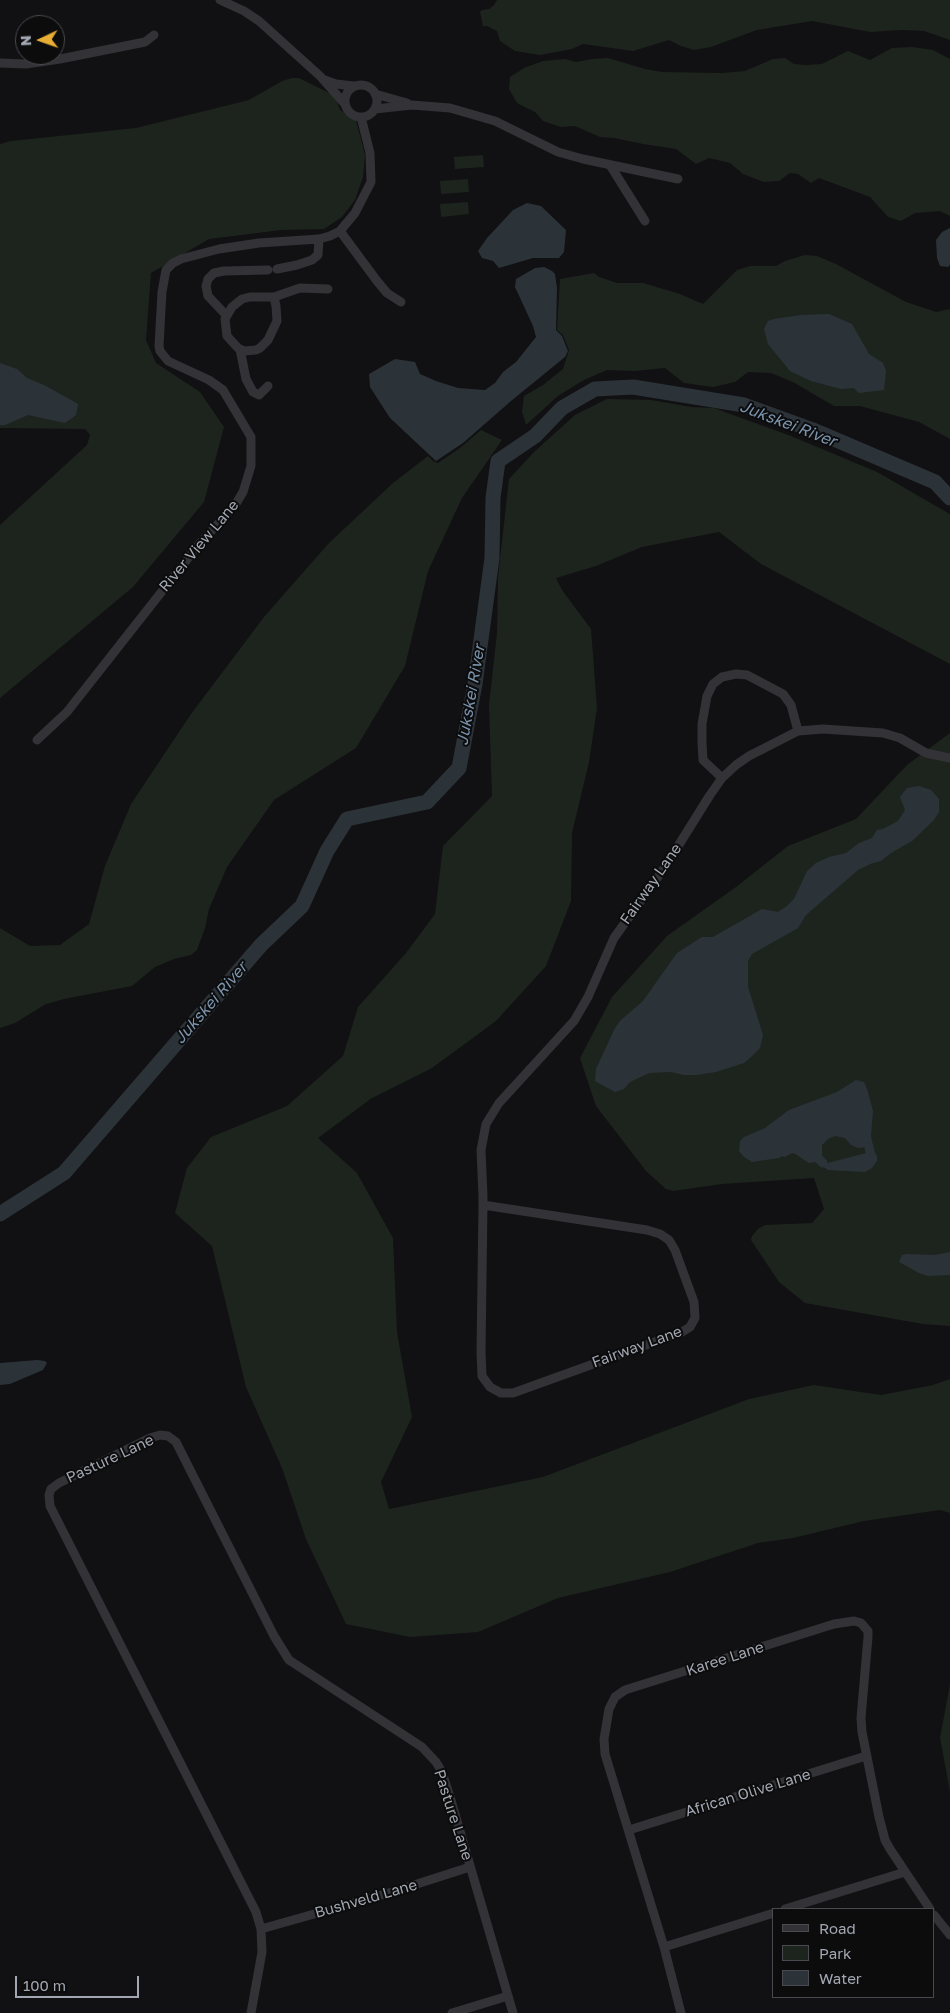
<!DOCTYPE html>
<style>
body{margin:0}
#map{position:relative;width:950px;height:2013px;overflow:hidden;background:#111012;font-family:"Golos Text",sans-serif}
canvas{display:block}
.legend{position:absolute;left:772px;top:1908px;width:162px;height:90px;box-sizing:border-box;background:#0c0c0d;border:1px solid #484a4f;margin:0;padding:6px 9px;list-style:none;font-size:15px;color:#a2a7b2}
.legend li{display:flex;align-items:center;gap:10px;height:25px}
.legend b{width:25px;border:1px solid #484a4f}
.north{position:absolute;left:15px;top:15px;width:50px;height:50px;box-sizing:border-box;background:#0c0c0d;border:1px solid #484a4f;border-radius:50%;rotate:267deg;font-size:14px;font-weight:700;line-height:20px;text-align:center;color:#a2a7b2}
.north::after{content:'';display:block;margin:auto;width:18px;height:22px;background:#e6ae34;clip-path:polygon(50% 0,100% 100%,50% 72%,0 100%)}
.scale{position:absolute;left:15px;top:1976px;width:124px;height:22px;box-sizing:border-box;border:2px solid #a2a7b2;border-top:0;padding-left:6px;font-size:15px;line-height:18px;white-space:nowrap;color:#a2a7b2;-webkit-text-stroke:4px #0c0c0d;paint-order:stroke}
</style>
<div id="map">
<canvas width="950" height="2013"></canvas>
<ul class="legend">
<li><b style="height:6px;background:#323237"></b>Road</li>
<li><b style="height:14px;background:#1d241e"></b>Park</li>
<li><b style="height:14px;background:#2b3339"></b>Water</li>
</ul>
<div class="north">N</div>
<div class="scale">100 m</div>
</div>
<script>
const ctx = document.querySelector('canvas').getContext('2d');
ctx.lineJoin = 'round';
function fill(path, color) { ctx.fillStyle = color; ctx.fill(path, 'evenodd'); }
const shape = rows => new Path2D(rows.map(r => 'M' + r).join(''));
function trace(path, color, width, dash) { ctx.strokeStyle = color; ctx.lineWidth = width; ctx.lineCap = dash ? 'butt' : 'round'; ctx.setLineDash(dash || []); ctx.stroke(path); }
function drawText(font, color, halo, rows, align = 'center') {
  ctx.font = font + ' "Golos Text",sans-serif'; ctx.lineWidth = 4; ctx.setLineDash([]); ctx.textBaseline = 'middle'; ctx.strokeStyle = halo; ctx.fillStyle = color; for (const [text, x, y, turn = 0] of rows) {
    ctx.save(); ctx.translate(x, y); ctx.rotate((+turn || 0) * Math.PI / 180); ctx.textAlign = isNaN(turn) ? turn : align; if (halo) ctx.strokeText(text, 0, 0); ctx.fillText(text, 0, 0); ctx.restore();
  }
}
fill(shape([
 [497,0,950,0,950,40,924,31,902,30,870,32,812,21,757,30,711,47,694,50,681,46,669,40,633,51,583,44,572,49,540,55,515,51,500,41,497,31,487,26,483,26,480,12,482,10,489,9,494,5],
 [912,47,933,50,950,59,950,216,940,211,915,213,901,221,888,217,870,197,819,178,811,183,798,174,790,173,779,181,764,182,743,174,730,163,709,158,696,164,676,149,643,144,614,138,600,137,575,126,561,127,543,121,535,112,517,103,509,89,510,77,524,68,543,61,565,59,576,62,592,59,608,58,645,69,662,72,722,73,745,71,773,59,785,58,794,64,805,65,822,64,848,51,870,60,892,48],
 [292,78,299,78,335,96,340,110,356,120,365,155,363,177,355,200,342,217,324,229,281,230,209,239,151,273,146,340,156,363,200,392,224,427,204,502,133,587,0,698,0,525,87,445,90,435,85,429,0,428,0,144,11,141,136,128,249,100,282,81],
 [483,155,484,167,455,169,454,157],
 [468,179,469,192,441,194,440,181],
 [468,202,469,214,441,217,440,204],
 [805,255,817,256,836,264,906,302,936,312,950,309,950,439,919,422,860,406,834,406,793,382,771,373,748,372,735,382,713,387,684,383,665,368,635,371,607,370,584,380,558,396,526,425,522,412,524,396,543,385,563,369,569,350,563,335,557,330,560,279,594,273,599,277,617,283,643,283,680,294,703,304,737,270,750,266,776,266,785,261],
 [607,399,651,400,691,407,714,408,791,436,877,472,948,513,950,515,950,664,761,564,719,532,642,547,596,566,556,578,562,590,591,629,597,708,589,762,572,833,571,901,546,966,496,1021,432,1068,372,1098,318,1138,357,1173,393,1238,397,1332,412,1417,381,1482,389,1509,543,1477,749,1399,814,1385,881,1395,933,1385,950,1379,950,1513,940,1510,864,1521,793,1538,758,1543,670,1572,558,1598,478,1632,410,1637,346,1624,306,1539,282,1468,246,1387,212,1246,175,1213,187,1168,211,1137,287,1106,343,1056,358,1007,406,953,435,914,443,846,492,796,489,705,497,633,498,577,509,479,534,452,575,415],
 [481,430,502,440,462,498,428,571,405,666,356,748,274,800,227,867,209,909,205,928,197,950,191,955,174,959,155,967,132,986,64,999,46,1004,15,1023,0,1028,0,928,30,946,60,945,89,924,105,866,131,804,191,714,264,617,328,544,393,483,428,456,433,461,438,463,460,448],
 [950,733,950,1326,923,1324,805,1303,779,1282,751,1240,752,1236,758,1229,765,1225,812,1223,824,1209,814,1178,722,1184,673,1191,666,1189,646,1171,596,1106,580,1058,612,997,667,936,736,887,788,846,856,819,907,765],
 [950,1684,950,1792,940,1738]
]), '#1d241e');
fill(shape([
 [527,203,541,206,566,230,564,252,559,258,533,258,499,268,493,261,482,258,478,251,487,238,513,210],
 [950,228,950,265,948,267,940,266,937,258,936,240,942,232],
 [544,267,552,271,555,274,557,288,556,330,562,336,568,351,565,357,511,401,463,443,436,461,390,418,370,387,369,374,395,359,415,362,420,374,436,381,458,388,485,390,495,383,503,372,516,362,536,337,533,326,515,287,516,279,535,268],
 [829,314,852,324,869,354,883,363,886,371,884,390,859,393,854,388,841,389,811,381,790,371,768,344,764,329,768,321,774,319,801,315],
 [0,363,17,369,27,378,46,386,78,404,76,415,65,423,28,415,5,425,0,425],
 [919,786,931,790,939,799,939,812,934,820,912,841,891,853,881,861,870,864,858,870,806,915,798,928,752,954,748,961,748,987,763,1035,760,1048,751,1057,744,1063,716,1072,696,1075,684,1075,671,1072,649,1073,630,1082,624,1089,615,1092,595,1081,596,1069,615,1028,620,1021,643,1001,677,953,702,937,713,937,762,909,778,912,787,906,794,899,807,871,816,863,829,857,846,853,859,843,872,838,877,830,883,829,898,821,905,810,900,797,907,788],
 [856,1080,864,1082,867,1089,873,1111,871,1136,873,1146,858,1148,851,1145,845,1138,835,1136,828,1139,822,1145,822,1158,816,1162,809,1163,794,1153,790,1154,785,1157,782,1156,779,1158,752,1162,744,1157,739,1151,740,1141,744,1137,765,1128,789,1110,837,1092],
 [874,1151,877,1156,877,1161,872,1168,865,1172,828,1170,820,1165],
 [950,1252,950,1275,928,1276,919,1273,899,1262,902,1255,907,1254,935,1255],
 [37,1360,45,1361,47,1363,43,1370,10,1384,0,1385,0,1363]
]), '#2b3339');
trace(shape([
 [869,1147,870,1152],
 [819,1159,823,1163]
]), '#2b3339', 9);
trace(shape([
 [0,1214,64,1173,261,945,302,906,327,851,347,819,427,802,459,768,475,684,492,558,493,498,498,461,535,436,562,408,595,389,633,387,744,405,813,430,935,482,950,498]
]), '#2b3339', 15);
trace(shape([
 [220,0,244,11,259,21,320,76,345,104],
 [0,63,26,64,60,59,145,42,154,35],
 [325,80,336,84,354,86],
 '345 101a16 16 0 1 1 32 0a16 16 0 1 1-32 0Z',
 [375,94,407,103],
 [375,109,412,105,450,108,495,121,558,152,583,159,678,179],
 [610,165,645,221],
 [340,231,377,281,387,293,401,302],
 [277,269,297,265,312,260,318,255,319,239],
 [274,297,276,306,277,321,268,340,260,348,256,350,244,351,238,348,227,336,225,319,232,307,242,299,250,297,274,297,300,288,328,289],
 [226,315,208,296,206,286,208,279,214,273,224,271,268,270],
 [240,349,246,379,253,392,259,395,268,386],
 [37,740,67,712,200,543,234,507,243,492,251,466,251,437,223,390,209,380,168,361,160,351,159,346,162,292,166,270,173,263,181,259,219,249,259,243,319,239,330,236,340,231,355,213,371,182,370,153,361,117],
 [722,778,703,760,702,743,702,724,707,696,713,684,722,677,736,674,747,675,783,694,791,705,798,731],
 [483,1205,647,1230,660,1234,669,1240,675,1250,694,1302,695,1318,690,1327,682,1332,513,1393,501,1393,490,1387,482,1376,481,1352,483,1205,483,1196,481,1150,486,1124,499,1103,574,1021,588,997,614,938,665,867,710,795,722,778,736,765,749,756,798,731,823,729,883,733,900,738,926,753,950,758],
 [629,1830,866,1756],
 [785,1909,905,1872],
 [934,1915,950,1935],
 [261,1929,392,1892,470,1867],
 [664,1947,774,1913],
 [251,2013,262,1952,261,1929,256,1912,50,1506,49,1495,51,1489,59,1483,150,1438,160,1435,168,1436,176,1442,274,1636,289,1660,422,1747,436,1762,442,1772,450,1797,513,2013],
 [452,2013,508,1996],
 [681,2013,664,1947,605,1754,604,1739,609,1709,615,1697,625,1690,834,1624,854,1621,861,1623,868,1631,868,1637,861,1718,862,1732,879,1817,885,1840,890,1849,930,1909]
]), '#323237', 9);
drawText('15px', '#a2a7b2', '#0c0c0d', [
 ["River View Lane",199,546,-50],
 ["Fairway Lane",651,884,-55],
 ["Fairway Lane",637,1347,-20],
 ["Pasture Lane",110,1459,-25],
 ["Karee Lane",725,1659,-18],
 ["African Olive Lane",748,1793,-17],
 ["Pasture Lane",453,1815,72],
 ["Bushveld Lane",366,1899,-16]
]);
drawText('italic 16px', '#7b94ac', '#0c0c0d', [
 ["Jukskei River",788,424,21],
 ["Jukskei River",471,695,-80],
 ["Jukskei River",211,1003,-49]
]);
</script>
